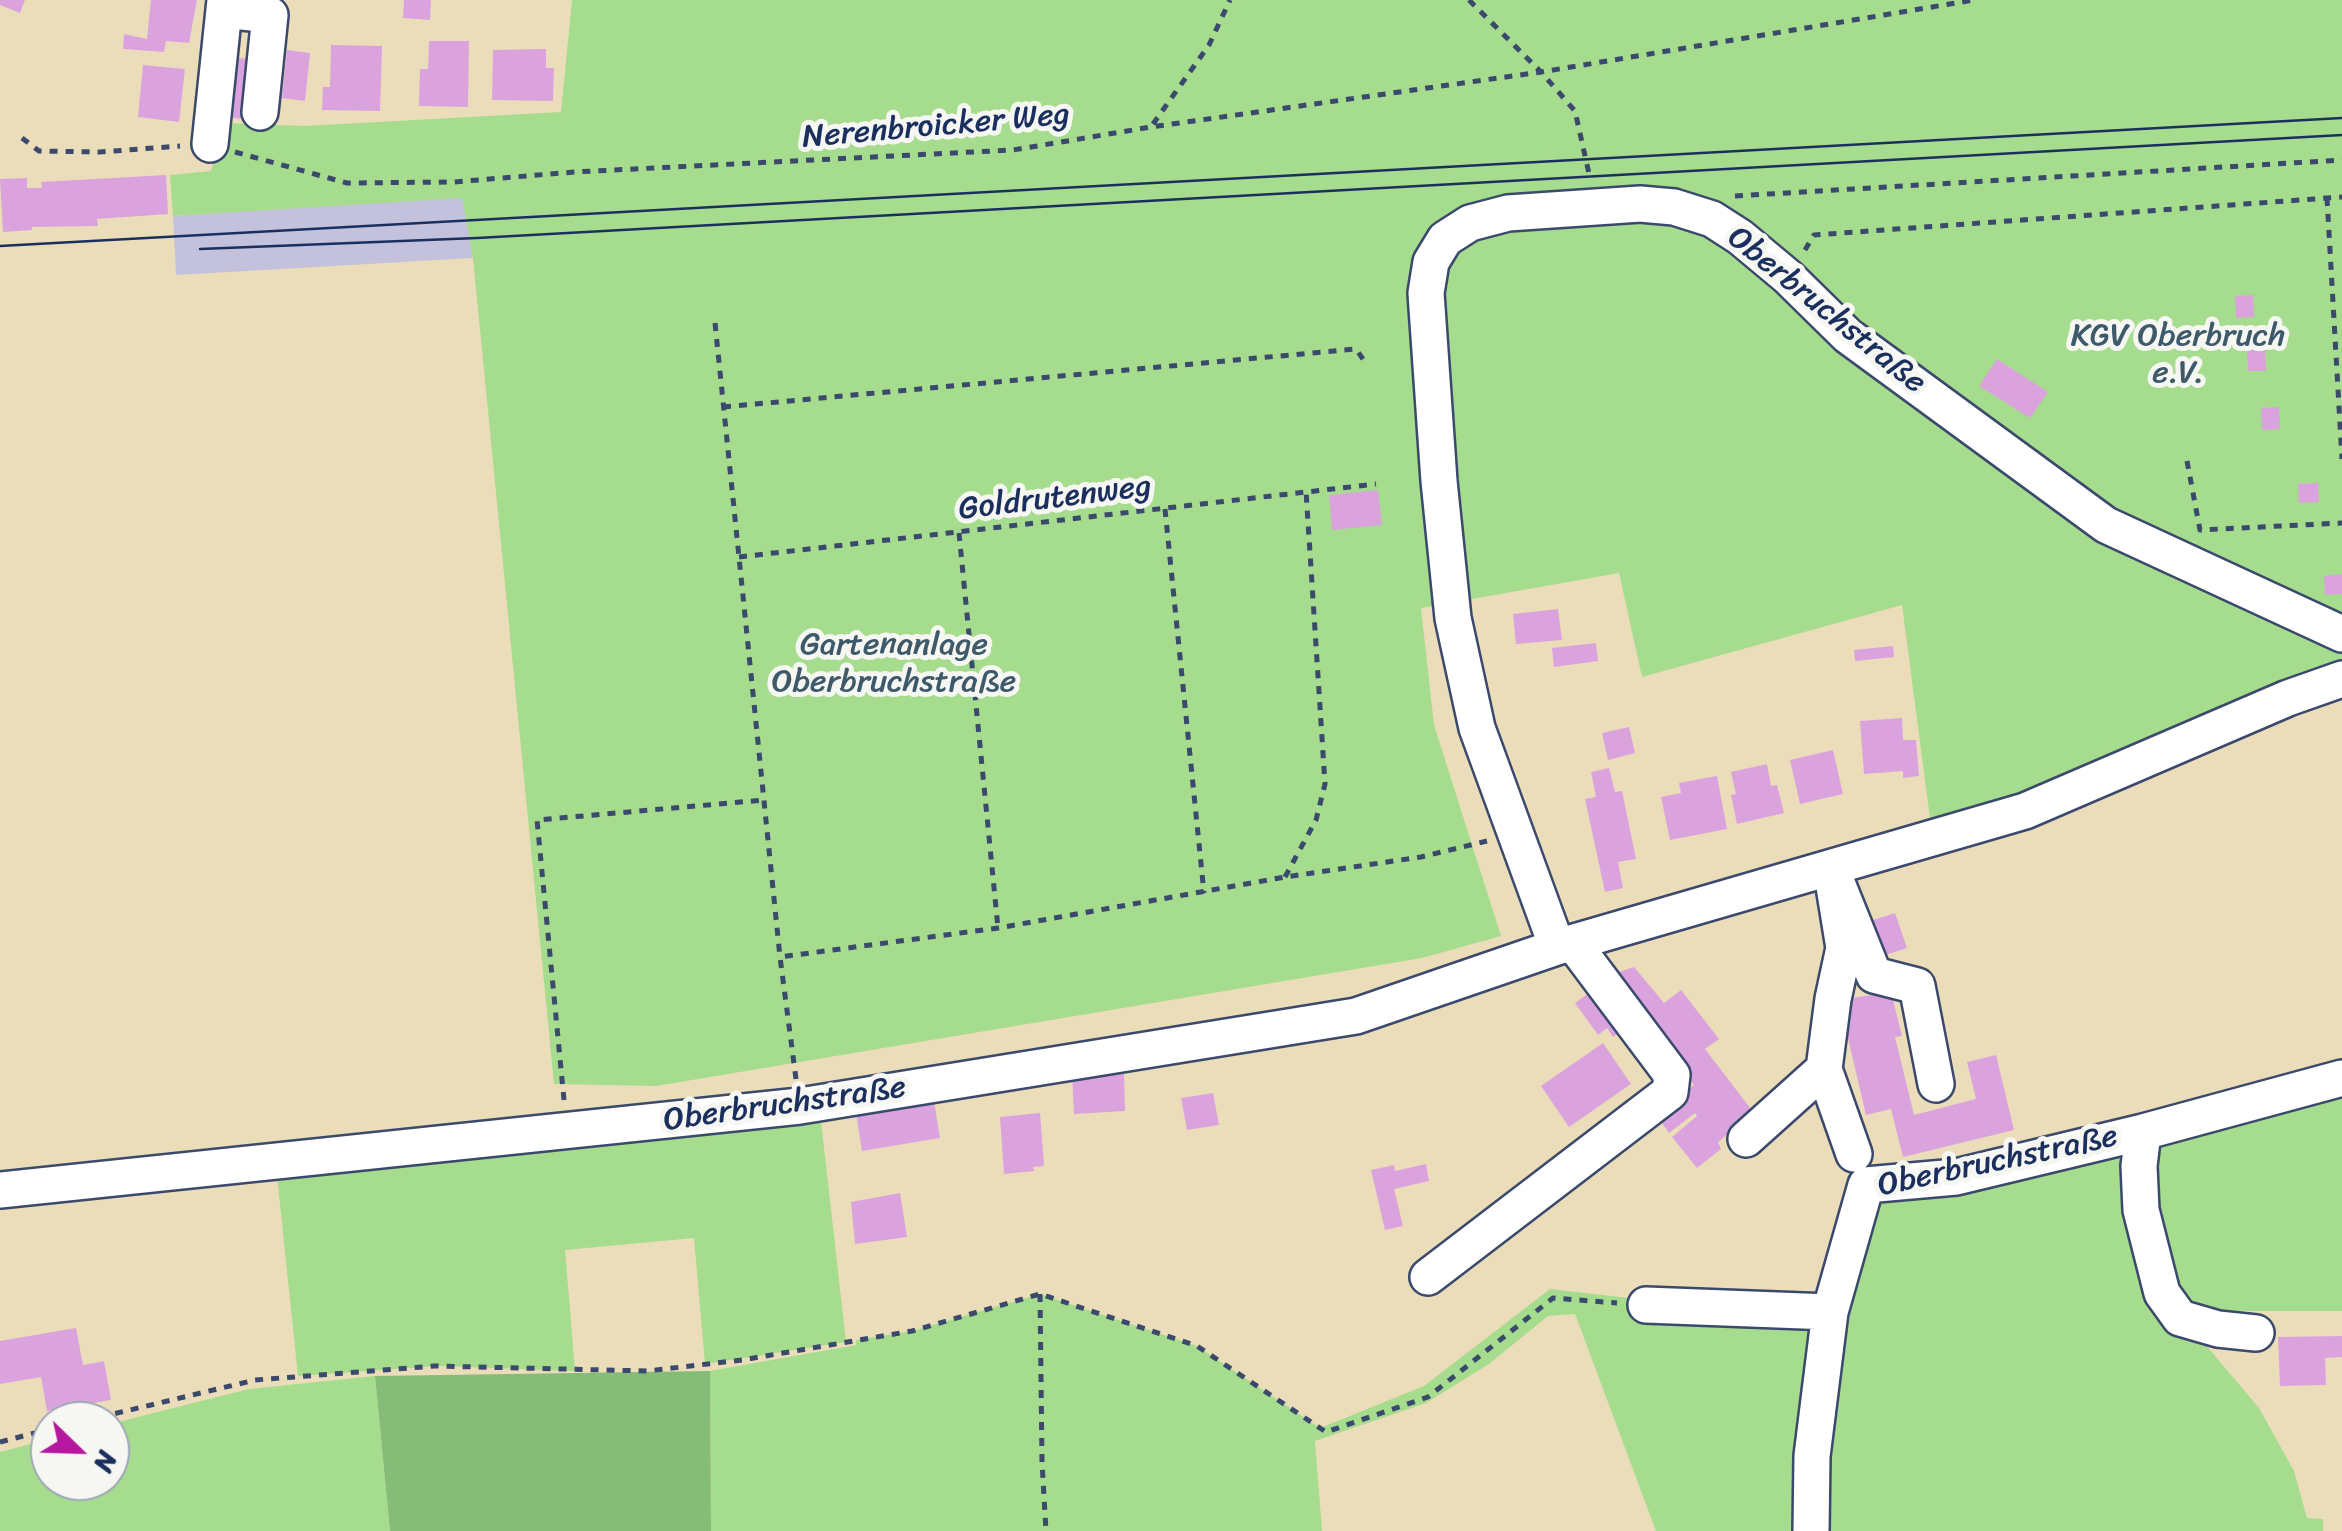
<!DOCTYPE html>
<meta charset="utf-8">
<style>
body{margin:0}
#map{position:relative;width:2342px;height:1531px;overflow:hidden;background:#ecddba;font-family:Sriracha,sans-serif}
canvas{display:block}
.north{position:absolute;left:30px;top:1401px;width:100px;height:100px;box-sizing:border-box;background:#f6f6f2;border:2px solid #9ea6b7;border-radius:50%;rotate:113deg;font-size:28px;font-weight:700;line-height:40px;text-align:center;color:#1b2f5e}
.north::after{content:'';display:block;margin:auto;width:35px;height:45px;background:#b5179e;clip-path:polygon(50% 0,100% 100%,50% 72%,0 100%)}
</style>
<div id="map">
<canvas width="2342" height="1531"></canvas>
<div class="north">N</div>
</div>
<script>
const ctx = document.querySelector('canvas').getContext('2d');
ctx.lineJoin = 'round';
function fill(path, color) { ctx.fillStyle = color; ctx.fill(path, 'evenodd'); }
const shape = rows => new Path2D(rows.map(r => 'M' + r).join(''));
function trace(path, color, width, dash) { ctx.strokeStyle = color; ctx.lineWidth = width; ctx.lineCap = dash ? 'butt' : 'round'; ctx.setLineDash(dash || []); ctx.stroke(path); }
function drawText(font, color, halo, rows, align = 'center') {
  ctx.font = font + ' Sriracha,sans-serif'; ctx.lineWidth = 10; ctx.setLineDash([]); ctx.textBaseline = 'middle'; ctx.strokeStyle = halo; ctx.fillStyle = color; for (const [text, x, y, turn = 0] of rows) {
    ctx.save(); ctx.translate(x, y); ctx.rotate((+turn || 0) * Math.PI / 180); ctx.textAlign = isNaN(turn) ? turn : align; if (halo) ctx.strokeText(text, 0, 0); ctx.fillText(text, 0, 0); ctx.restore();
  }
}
fill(shape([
 [462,197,473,258,176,275,173,216]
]), '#c3c1db');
fill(shape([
 [572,0,2342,0,2342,621,2219,564,1892,384,2342,640,2342,667,1953,821,1931,826,1902,605,1642,677,1619,573,1421,608,1434,725,1501,936,1422,958,656,1086,554,1084,473,258,462,198,173,216,170,175,211,171,224,123,305,126,561,112],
 [2342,1081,2342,1311,2202,1311,2200,1338,2259,1408,2294,1471,2307,1518,2323,1519,2323,1531,1656,1531,1575,1314,1548,1316,1489,1364,1426,1403,1315,1441,1322,1531,711,1531,710,1371,856,1345,856,1340,912,1331,1040,1294,1197,1346,1320,1428,1424,1386,1550,1289,1647,1300,1825,1307,1864,1180],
 [820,1112,846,1342,705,1364,694,1238,565,1250,575,1371,438,1366,298,1376,277,1176],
 [375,1376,390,1531,0,1531,0,1452,50,1439,50,1481,110,1481,110,1424,249,1389]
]), '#a6dc8d');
fill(shape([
 [710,1371,711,1531,390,1531,375,1376]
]), '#84bc78');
fill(shape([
 [0,0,25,0,20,13,0,5],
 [151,0,197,0,189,43,166,41,164,52,123,49,124,34,147,39],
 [404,0,431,0,430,20,403,18],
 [429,41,469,41,468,107,419,106,420,69,428,69],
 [331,45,382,46,380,111,322,110,323,87,330,87],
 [546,49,546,68,554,68,553,101,492,100,493,50],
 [287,50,310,53,305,101,282,98],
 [226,57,249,59,243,119,219,116],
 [143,65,185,69,179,122,138,117],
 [166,175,168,214,97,219,98,226,32,227,32,230,3,232,0,179,27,178,27,188,42,188,41,182],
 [2253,295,2254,317,2236,318,2235,296],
 [2265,349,2266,371,2248,371,2247,350],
 [1997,359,2048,392,2030,418,1979,386],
 [2279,407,2280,429,2262,430,2261,408],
 [2318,483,2319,502,2299,503,2298,484],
 [1378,490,1382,525,1332,530,1329,495],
 [2342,574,2342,594,2325,595,2324,576],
 [1558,609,1562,640,1516,644,1513,614],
 [1596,643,1598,661,1554,667,1552,648],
 [1893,646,1894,657,1855,661,1854,650],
 [1902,718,1903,740,1916,740,1919,776,1903,778,1903,771,1864,774,1860,721],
 [1629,727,1635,753,1608,760,1602,733],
 [1833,750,1843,794,1800,804,1790,760],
 [1767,764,1771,786,1777,785,1784,813,1737,824,1731,795,1736,794,1731,772],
 [1609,768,1615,792,1622,791,1636,859,1618,862,1623,888,1605,892,1585,799,1596,797,1591,772],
 [1717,776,1727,829,1670,840,1661,797,1681,793,1679,783],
 [1895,913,1907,948,1876,958,1864,923],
 [1634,967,1664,1003,1681,990,1719,1039,1705,1049,1754,1113,1718,1142,1721,1149,1697,1168,1672,1137,1697,1116,1695,1113,1669,1133,1656,1115,1694,1085,1610,975],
 [1600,985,1629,1025,1613,1037,1607,1028,1598,1035,1575,1003],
 [1891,992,1902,1036,1895,1037,1914,1115,1976,1099,1967,1062,1996,1055,2014,1130,1903,1157,1891,1109,1866,1115,1839,1000],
 [1603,1043,1631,1084,1569,1127,1541,1086],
 [1124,1073,1125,1111,1074,1114,1072,1075],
 [1213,1093,1219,1125,1187,1130,1181,1098],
 [934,1101,940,1138,862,1151,856,1113],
 [1040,1113,1044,1166,1033,1167,1034,1171,1004,1174,1000,1117],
 [1426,1164,1429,1181,1394,1189,1403,1226,1385,1230,1371,1170,1394,1165,1395,1171],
 [900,1193,907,1237,855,1244,851,1202],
 [76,1328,83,1365,104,1361,111,1400,47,1411,41,1377,0,1384,0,1341],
 [2342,1336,2342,1357,2325,1358,2326,1385,2280,1386,2278,1337]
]), '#dba3dd');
const minor = shape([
 [224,10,270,15,260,112],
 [210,144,225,0],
 [1557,947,1477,728,1453,618,1439,481,1426,293,1431,262,1445,239,1470,223,1508,213,1640,204,1674,207,1712,219,1740,237,1788,277,1848,336,2106,525,2342,634],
 [2143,1132,2139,1166,2141,1210,2162,1293,2180,1318,2218,1329,2256,1333],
 [1746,1139,1824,1069],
 [1854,1154,1824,1069,1833,999,1844,948,1831,868,1874,975,1917,986,1936,1084],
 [0,1190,800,1106,1356,1016,1557,947,2025,811,2288,698,2342,679],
 [1428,1277,1670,1092,1672,1075,1573,943],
 [1646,1305,1830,1312],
 [1811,1531,1812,1456,1830,1312,1866,1185,1956,1177,2143,1132,2342,1078]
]);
trace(minor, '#3a496c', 40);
trace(shape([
 [1469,0,1541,72,1575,111,1590,178],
 [1153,124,1209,45,1230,0],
 [22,138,39,151,100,152,180,146],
 [235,152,347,183,454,182,574,172,1013,150,1151,127,1541,72,1974,0],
 [1735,196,2342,160],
 [2327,198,2342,459],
 [1805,250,1814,235,2342,197],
 [715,323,780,957],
 [723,407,1356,349,1365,362],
 [2187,461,2200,530,2342,523],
 [1165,509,1204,893],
 [959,533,998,928],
 [739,557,1376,484],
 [1285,877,1316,820,1325,784,1306,491],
 [796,1079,780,957,998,928,1285,877,1421,857,1487,841],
 [564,1100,537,820,764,800],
 [1040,1294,1042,1462,1046,1531],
 [84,1421,255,1380,435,1366,647,1371,742,1360,912,1331,1040,1294,1197,1346,1326,1432,1428,1397,1553,1298,1617,1303],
 [0,1442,50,1429]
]), '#3a496c', 5, [8, 8]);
trace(minor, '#fff', 35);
trace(shape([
 [0,246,2342,118],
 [200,249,477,238,2342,135]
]), '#1b2f5e', 2.5);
drawText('32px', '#1b2f5e', '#f6f6f2', [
 ["Nerenbroicker Weg",936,127,-5],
 ["Oberbruchstraße",1826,311,39],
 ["Goldrutenweg",1055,499,-7],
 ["Oberbruchstraße",785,1105,-8],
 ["Oberbruchstraße",1998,1162,-12]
]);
drawText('32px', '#3e5a6a', '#f6f6f2', [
 ["KGV Oberbruch",2178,337],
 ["e.V.",2178,374],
 ["Gartenanlage",894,646],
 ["Oberbruchstraße",894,683]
]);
</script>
